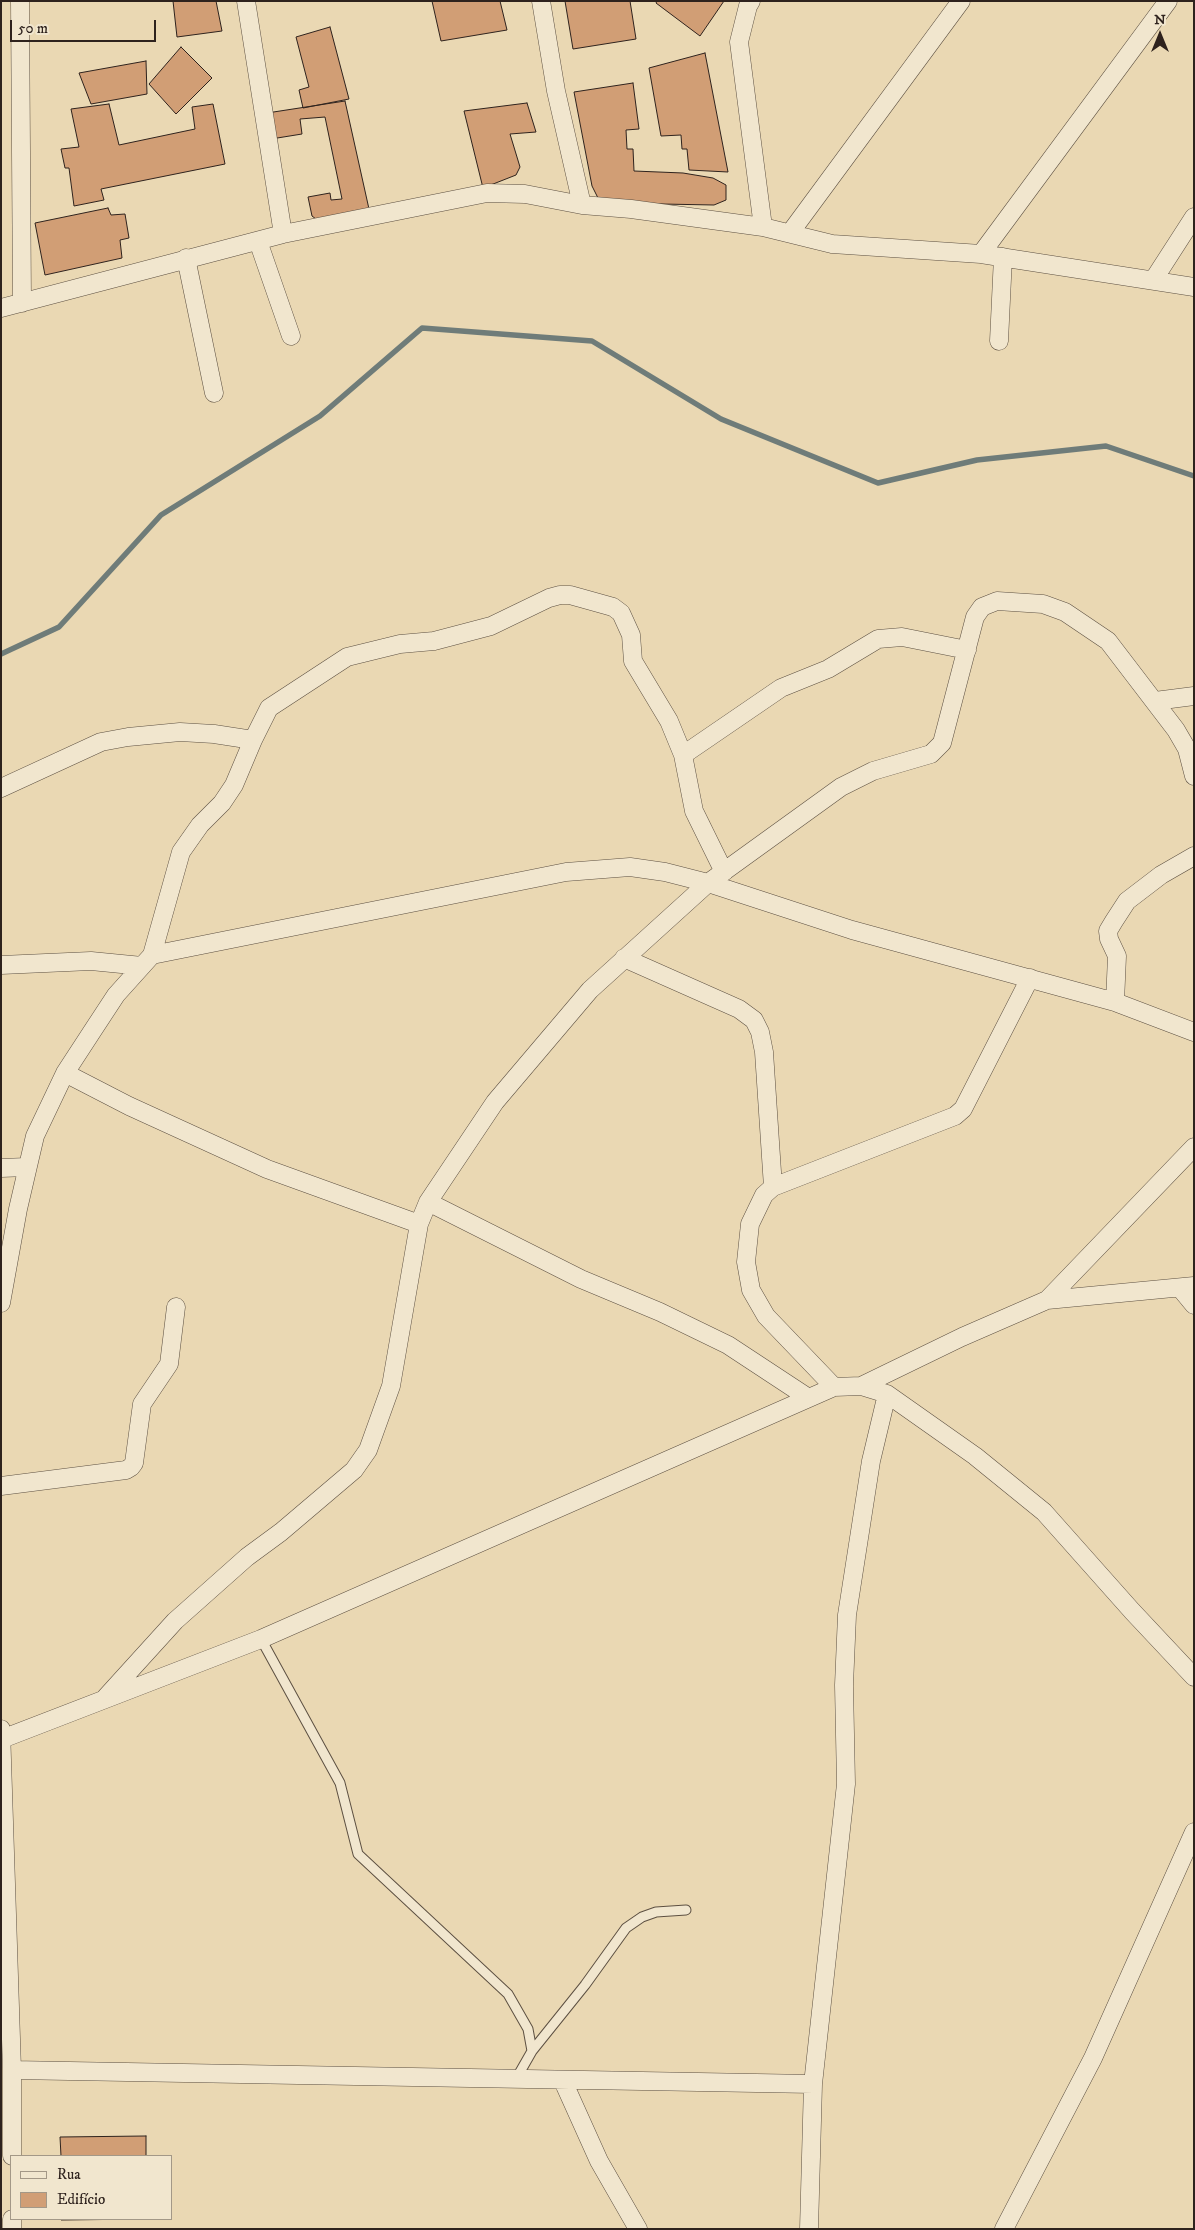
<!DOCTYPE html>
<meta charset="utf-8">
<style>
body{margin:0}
#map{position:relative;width:1195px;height:2230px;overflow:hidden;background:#ead8b3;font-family:"IM FELL DW Pica",serif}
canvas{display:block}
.frame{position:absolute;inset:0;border:2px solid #2e221d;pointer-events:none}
.legend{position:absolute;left:10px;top:2155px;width:162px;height:65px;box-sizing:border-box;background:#f1e6ce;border:1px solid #a39887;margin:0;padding:6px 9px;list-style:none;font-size:15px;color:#2e221d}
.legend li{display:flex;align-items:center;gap:10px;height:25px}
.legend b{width:25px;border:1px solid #a39887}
.north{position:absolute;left:1135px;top:10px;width:50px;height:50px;-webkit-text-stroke:4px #f1e6ce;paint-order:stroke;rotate:0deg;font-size:14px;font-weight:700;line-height:20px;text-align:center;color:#2e221d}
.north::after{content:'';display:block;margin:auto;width:18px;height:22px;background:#2e221d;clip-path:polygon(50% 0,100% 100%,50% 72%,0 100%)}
.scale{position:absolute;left:10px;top:20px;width:146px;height:22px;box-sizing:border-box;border:2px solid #2e221d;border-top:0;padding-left:6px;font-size:15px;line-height:18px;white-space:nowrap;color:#2e221d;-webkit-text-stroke:4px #f1e6ce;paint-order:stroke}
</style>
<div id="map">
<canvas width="1195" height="2230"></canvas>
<div class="frame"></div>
<ul class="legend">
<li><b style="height:6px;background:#f1e6ce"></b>Rua</li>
<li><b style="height:14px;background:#d19e75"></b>Edifício</li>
</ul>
<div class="north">N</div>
<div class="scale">50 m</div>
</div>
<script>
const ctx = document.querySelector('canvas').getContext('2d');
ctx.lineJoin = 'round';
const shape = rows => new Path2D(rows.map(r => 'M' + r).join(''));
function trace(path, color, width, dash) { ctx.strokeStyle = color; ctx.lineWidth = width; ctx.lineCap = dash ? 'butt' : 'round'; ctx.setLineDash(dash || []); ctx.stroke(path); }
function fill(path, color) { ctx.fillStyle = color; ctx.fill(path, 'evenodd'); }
trace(shape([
 [1,654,59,627,161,515,320,416,422,328,592,341,721,419,878,483,977,460,1106,446,1194,476]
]), '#6f7c79', 5.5);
const building = shape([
 [173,1,216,1,222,31,177,37,173,1],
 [432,1,500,1,507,30,441,41,432,1],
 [565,1,630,1,636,39,573,49,565,1],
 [657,1,724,1,700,36,656,3,657,1],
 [330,27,349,99,303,108,299,90,309,87,296,37,330,27],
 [181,47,212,78,176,114,149,84,181,47],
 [705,53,728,172,689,170,687,149,682,149,681,135,661,136,649,68,705,53],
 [146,61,147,94,91,104,79,73,146,61],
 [633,83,639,129,626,130,627,149,633,149,634,171,683,173,713,178,726,185,726,200,714,205,608,203,598,198,592,186,574,92,633,83],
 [345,101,369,209,320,222,312,216,308,197,330,193,331,200,342,199,325,117,300,119,302,134,271,139,267,113,345,101],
 [527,103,536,132,510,134,520,167,516,175,483,188,464,111,527,103],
 [109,104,119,145,195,129,192,107,213,104,225,164,101,189,104,200,74,206,69,168,65,168,61,149,79,147,71,109,109,104],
 [108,208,111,215,125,214,129,238,120,240,122,258,45,275,35,223,108,208],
 [146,2136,146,2156,61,2156,60,2137,146,2136],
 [61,2219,145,2219,61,2220,61,2219]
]);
fill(building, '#d19e75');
trace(building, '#2e221d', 1);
const lane = shape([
 [261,1639,340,1783,358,1854,508,1994,528,2029,532,2051],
 [516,2079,532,2051,585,1985,626,1928,642,1917,656,1912,686,1910]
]);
const street = shape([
 [20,1,22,303],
 [246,1,283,234],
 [541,1,556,91,582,205],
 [751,1,748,6,739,42,763,227],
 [790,233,961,1],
 [258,241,291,336],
 [981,254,1168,1],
 [186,258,214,393],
 [1154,279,1194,217],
 [1,308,283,234,487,193,525,194,582,205,631,209,763,227,832,244,981,254,1194,287],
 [999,341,1003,257],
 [1155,701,1194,696],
 [683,755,781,688,828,669,878,639,902,637,967,650],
 [1,788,101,742,128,737,180,732,214,734,253,740],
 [152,955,181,852,200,825,222,803,234,785,253,740,269,708,347,657,400,644,434,641,491,626,549,598,560,595,570,595,613,607,621,613,631,635,633,661,669,721,683,755,694,811,724,872],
 [624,958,739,1009,754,1020,760,1032,764,1052,773,1187],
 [1,965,91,961,142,966],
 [1115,1002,1117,956,1109,939,1108,931,1114,921,1127,901,1161,875,1194,856],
 [65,1073,129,1106,267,1169,419,1224],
 [1,1168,27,1167],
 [428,1202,581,1279,660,1312,728,1345,807,1397],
 [1180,1288,1194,1305],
 [1047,1300,1194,1147],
 [1,1303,18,1209,35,1136,65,1073,95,1027,116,995,152,955,566,872,630,867,665,872,708,883,852,930,1115,1002,1194,1032],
 [861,1386,962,1337,1047,1300,1194,1286],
 [834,1387,766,1316,751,1290,746,1262,750,1224,764,1195,773,1187,955,1116,963,1109,1030,978],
 [1,1486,126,1470,131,1467,134,1463,142,1404,169,1364,176,1307],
 [106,1697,175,1621,247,1557,281,1532,354,1470,368,1450,391,1386,419,1224,428,1202,495,1102,590,990,708,883,841,787,873,771,931,754,942,743,975,617,982,607,997,601,1043,604,1065,612,1108,641,1176,730,1187,749,1194,776],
 [1,1729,12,2070,12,2156],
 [2,1739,261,1639,834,1387,861,1386,887,1394,975,1456,1044,1512,1132,1611,1194,1677],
 [12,2070,813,2084],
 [563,2081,599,2161,638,2229],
 [12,2229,12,2219],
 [809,2229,813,2084,846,1784,844,1685,847,1615,871,1461,887,1394],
 [1004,2229,1093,2058,1194,1832]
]);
trace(lane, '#5d5042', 11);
trace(street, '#5d5042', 19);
trace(lane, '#f1e6ce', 9);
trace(street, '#f1e6ce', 18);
</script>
